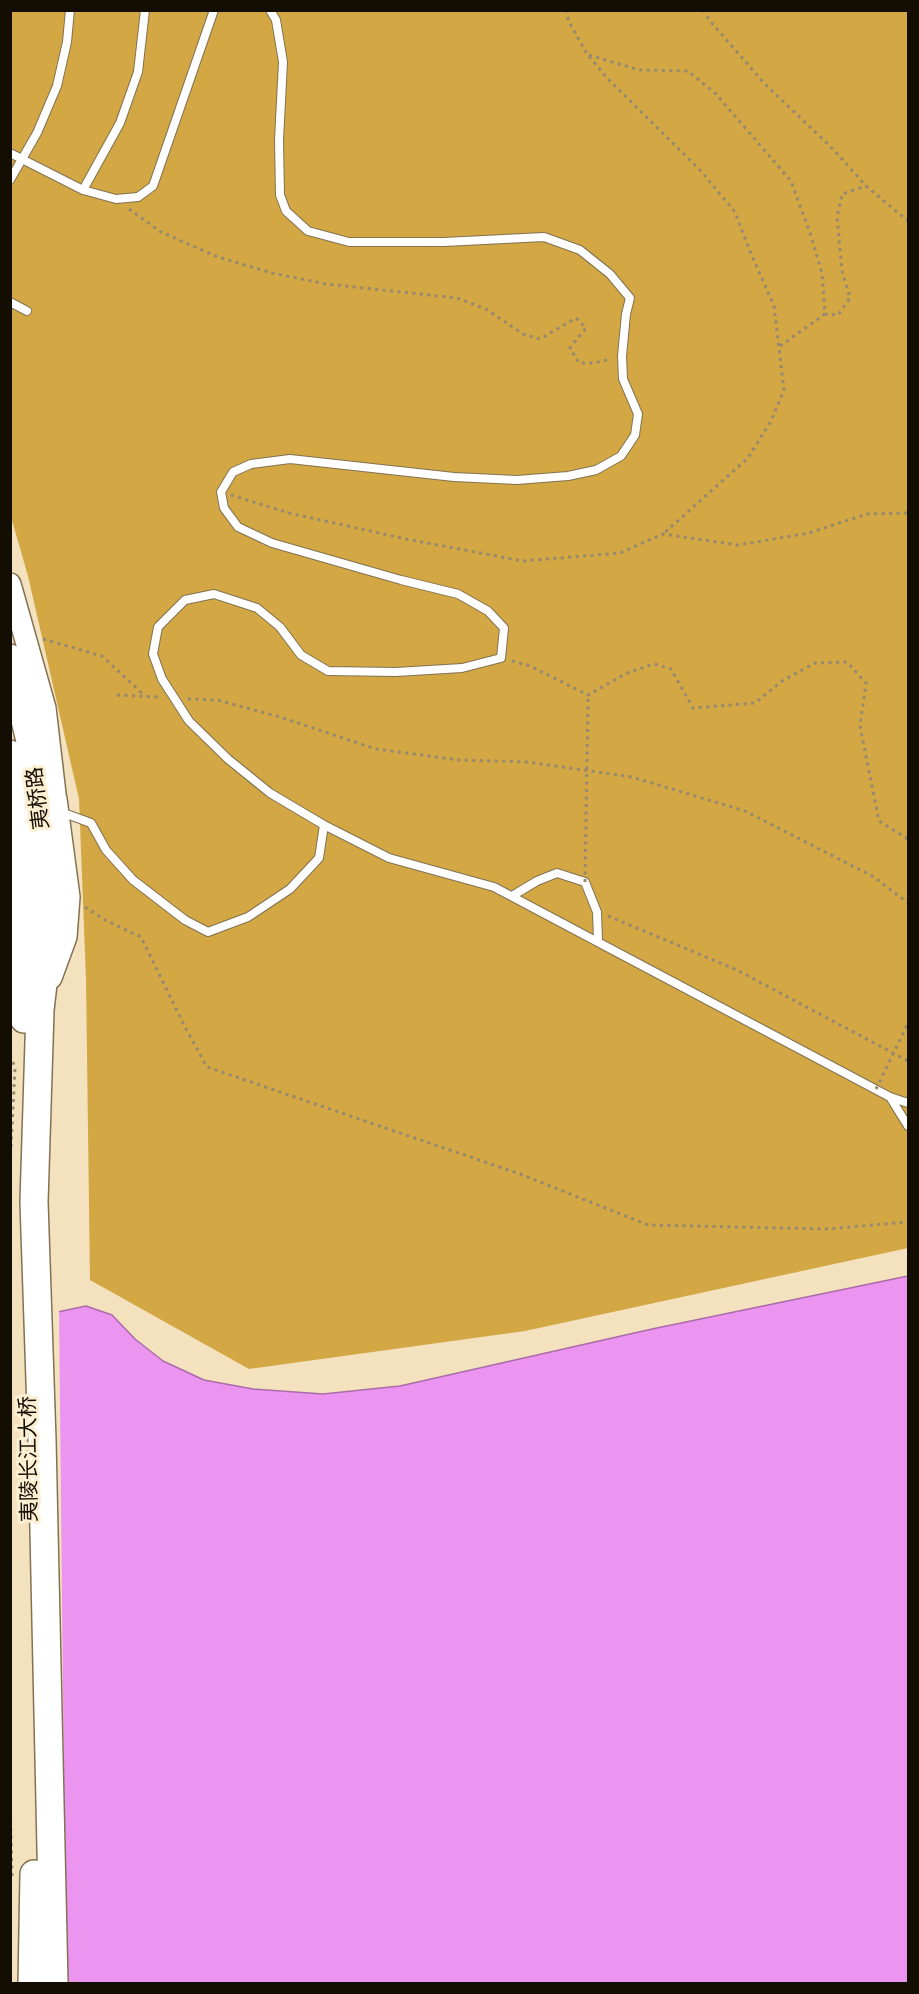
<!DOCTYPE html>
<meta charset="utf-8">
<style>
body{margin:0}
#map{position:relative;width:919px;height:1994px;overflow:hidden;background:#f3e2bd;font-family:"Varela Round",sans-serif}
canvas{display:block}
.frame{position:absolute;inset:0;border:12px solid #130d02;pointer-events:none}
</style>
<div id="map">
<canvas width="919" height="1994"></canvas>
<div class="frame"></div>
</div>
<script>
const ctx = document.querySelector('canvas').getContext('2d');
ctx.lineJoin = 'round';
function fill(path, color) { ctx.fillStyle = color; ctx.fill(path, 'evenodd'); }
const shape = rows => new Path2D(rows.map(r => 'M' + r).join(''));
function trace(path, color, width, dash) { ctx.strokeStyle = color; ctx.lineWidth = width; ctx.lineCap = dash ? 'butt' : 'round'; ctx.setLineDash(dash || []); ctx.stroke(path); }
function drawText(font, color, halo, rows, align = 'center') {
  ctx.font = font + ' "Varela Round","Noto Sans SC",sans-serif'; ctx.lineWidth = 6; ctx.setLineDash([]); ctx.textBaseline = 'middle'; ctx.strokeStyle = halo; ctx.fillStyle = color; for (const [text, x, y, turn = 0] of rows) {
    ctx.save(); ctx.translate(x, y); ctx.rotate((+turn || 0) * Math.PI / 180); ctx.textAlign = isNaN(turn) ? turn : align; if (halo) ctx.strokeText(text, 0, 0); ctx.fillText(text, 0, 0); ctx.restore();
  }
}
fill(shape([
 [10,11,908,11,908,1248,525,1331,249,1369,90,1280,86,979,79,799,28,576,11,517]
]), '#d2a744');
const water = shape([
 [908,1276,908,1983,11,1983,10,1318,53,1313,86,1306,112,1315,135,1339,163,1361,204,1380,253,1389,323,1394,400,1386,652,1329,908,1276]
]);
fill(water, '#eb94f0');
trace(water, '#aa6ca9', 1.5);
fill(shape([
 [59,1309,66,1983,10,1983,10,1315]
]), '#f3e2bd');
const lane = shape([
 [270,10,276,20,283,62,279,140,280,195,286,211,308,231,349,242,444,242,544,237,580,250,610,274,630,298,626,314,622,356,623,379,638,414,635,435,621,456,596,470,568,476,517,480,454,477,290,459,251,464,233,472,221,492,224,508,238,527,272,543,401,580,458,594,488,611,504,628,501,658,462,668,396,672,328,671,301,655,280,627,257,608,214,594,185,600,158,627,153,654,162,679,189,721,228,759,270,793,324,825,389,858,494,887,890,1097,908,1103],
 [10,153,83,190,116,199,138,197,153,186,214,10],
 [10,180,37,133,57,86,67,42,70,10],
 [83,190,120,123,138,72,145,10],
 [10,302,27,311],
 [61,812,91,823,106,850,133,880,185,920,208,932,248,917,290,889,319,858,324,825],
 [512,896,537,881,557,873,585,882,597,912,598,940],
 [890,1097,908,1126]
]);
const secondary = shape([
 [10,584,45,708,57,811],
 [51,978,66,937,69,897,56,799]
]);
const highway = shape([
 [10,658,38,774,47,884,48,940,40,1010,34,1202,42,1440,54,1984],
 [10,754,23,836,24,1019],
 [32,1984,34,1874]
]);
trace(lane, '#827251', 10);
trace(secondary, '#827251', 24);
trace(highway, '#827251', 30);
trace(shape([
 [565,10,569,22,587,54,608,79,700,170,735,212,749,249,774,306,784,390,771,421,748,458,663,534],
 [703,10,710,21,764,83,833,149,866,186,908,221],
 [589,55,639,70,688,71,716,94,791,181,810,233,822,273,825,314,838,315,850,298,842,271,837,217,842,194,866,186],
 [129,209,161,232,218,257,272,273,326,284,457,298,486,309,523,334,540,339,576,318,586,328,570,348,579,363,594,363,611,359],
 [780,346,825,314],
 [231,495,289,513,406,539,523,561,620,553,663,534,738,545,809,533,867,514,908,513],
 [43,639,102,656,145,696],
 [512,661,530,666,588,695,627,673,654,664,671,669,693,708,755,703,782,681,815,663,847,662,866,683,860,726,879,821,908,839],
 [117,695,160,697],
 [188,699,217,700,280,717,376,749,459,760,528,762,632,777,745,811,874,877,908,903],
 [85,907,105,920,141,937,185,1027,207,1067,520,1174,648,1225,826,1229,908,1222],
 [608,916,737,970,908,1061],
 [10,1055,15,1068,10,1166],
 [10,1798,12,1877]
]), '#96896f', 3, [3, 4.5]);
trace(lane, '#fff', 8);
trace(secondary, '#fff', 21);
trace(highway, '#fff', 27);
trace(shape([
 [585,882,588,695],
 [876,1089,908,1023]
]), '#96896f', 3, [3, 4.5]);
drawText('21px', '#130d02', '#fdefd2', [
 ["夷桥路",39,798,-97],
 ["夷陵长江大桥",30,1459,-91]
]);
</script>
